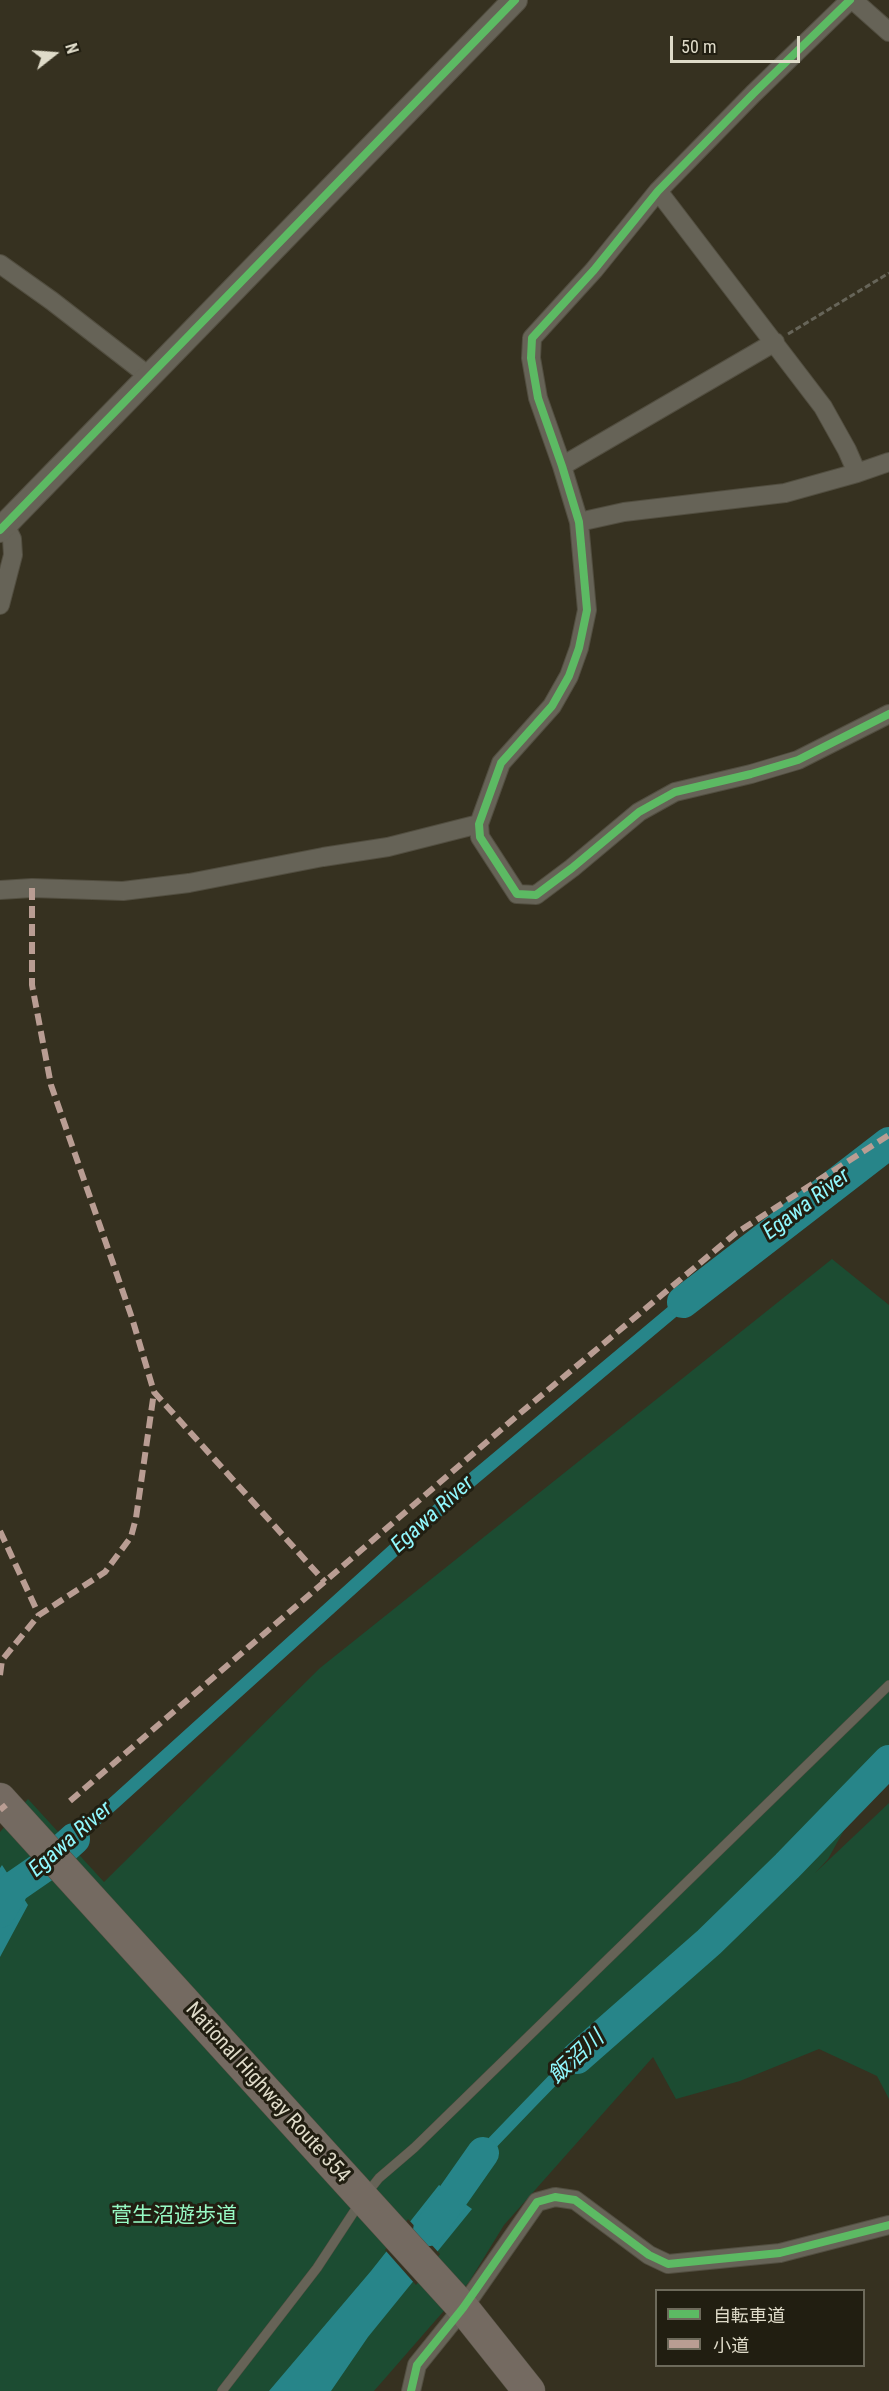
<!DOCTYPE html>
<meta charset="utf-8">
<style>
body{margin:0}
#map{position:relative;width:889px;height:2391px;overflow:hidden;background:#363120;font-family:"Roboto Condensed","Noto Sans JP",sans-serif}
canvas{display:block}
.legend{position:absolute;left:655px;top:2289px;width:210px;height:78px;box-sizing:border-box;background:#211e11;border:2px solid #6d6a5b;margin:0;padding:8px 10px;list-style:none;font-size:18px;color:#dfdbc9}
.legend li{display:flex;align-items:center;gap:12px;height:30px}
.legend b{width:30px;border:2px solid #6d6a5b}
.north{position:absolute;left:24px;top:24px;width:60px;height:60px;-webkit-text-stroke:4px #211e11;paint-order:stroke;rotate:73deg;font-size:16px;font-weight:700;line-height:24px;text-align:center;color:#dfdbc9}
.north::after{content:'';display:block;margin:auto;width:21px;height:27px;background:#dfdbc9;clip-path:polygon(50% 0,100% 100%,50% 72%,0 100%)}
.scale{position:absolute;left:670px;top:36px;width:130px;height:27px;box-sizing:border-box;border:3px solid #dfdbc9;border-top:0;padding-left:8px;font-size:18px;line-height:21px;white-space:nowrap;color:#dfdbc9;-webkit-text-stroke:4px #211e11;paint-order:stroke}
</style>
<div id="map">
<canvas width="889" height="2391"></canvas>
<ul class="legend">
<li><b style="height:8px;background:#5cba63"></b>自転車道</li>
<li><b style="height:8px;background:#b99d93"></b>小道</li>
</ul>
<div class="north">N</div>
<div class="scale">50 m</div>
</div>
<script>
const ctx = document.querySelector('canvas').getContext('2d');
ctx.lineJoin = 'round';
function fill(path, color) { ctx.fillStyle = color; ctx.fill(path, 'evenodd'); }
const shape = rows => new Path2D(rows.map(r => 'M' + r).join(''));
function trace(path, color, width, dash) { ctx.strokeStyle = color; ctx.lineWidth = width; ctx.lineCap = dash ? 'butt' : 'round'; ctx.setLineDash(dash || []); ctx.stroke(path); }
function drawText(font, color, halo, rows, align = 'center') {
  ctx.font = font + ' "Roboto Condensed","Noto Sans JP",sans-serif'; ctx.lineWidth = 6; ctx.setLineDash([]); ctx.textBaseline = 'middle'; ctx.strokeStyle = halo; ctx.fillStyle = color; for (const [text, x, y, turn = 0] of rows) {
    ctx.save(); ctx.translate(x, y); ctx.rotate((+turn || 0) * Math.PI / 180); ctx.textAlign = isNaN(turn) ? turn : align; if (halo) ctx.strokeText(text, 0, 0); ctx.fillText(text, 0, 0); ctx.restore();
  }
}
fill(shape([
 [832,1259,889,1305,889,1749,828,1859,815,1873,889,1803,889,2099,877,2076,819,2049,740,2081,676,2099,653,2057,504,2225,469,2282,374,2391,0,2391,0,1832,28,1799,104,1882,320,1668]
]), '#1c4c32');
fill(shape([
 [712,1270,719,1281,476,1485,47,1872,40,1862,103,1804,467,1475],
 [2,1865,28,1905,0,1957,0,1868],
 [607,2025,614,2034,567,2074,533,2109,488,2156,460,2192,456,2187,479,2148,559,2065],
 [439,2185,472,2209,368,2337,331,2391,269,2391,371,2271]
]), '#278589');
fill(shape([
 [408,2219,440,2254,416,2285,385,2250]
]), '#363120');
trace(shape([
 [683,1302,889,1143],
 [0,1912,14,1887,43,1867,74,1839],
 [577,2058,709,1942,787,1866,889,1761],
 [429,2230,483,2153]
]), '#278589', 32);
const service = shape([
 [222,2391,317,2268,363,2198,379,2178,414,2148,889,1685]
]);
const minor = shape([
 [850,0,753,94,658,191,594,270,532,338,531,358,538,398,562,466,579,522,587,610,579,648,569,676,552,706,501,763,479,824,480,837,517,894,536,895,572,868,639,812,675,792,751,774,798,760,889,714],
 [853,0,889,32],
 [658,191,823,407,847,450,857,473],
 [0,264,52,301,150,377],
 [562,466,775,342],
 [579,522,624,512,785,493,857,473,889,462],
 [0,605,13,555,12,539,5,525],
 [0,890,32,888,123,891,189,883,323,857,388,847,479,824],
 [411,2391,417,2365,463,2308,537,2202,555,2197,575,2200,649,2255,668,2264,780,2253,889,2225]
]);
const tertiary = shape([
 [0,530,515,0]
]);
const trunk = shape([
 [0,1799,463,2308,529,2391]
]);
trace(service, '#524e40', 10);
trace(minor, '#524e40', 20);
trace(tertiary, '#524e40', 26);
trace(trunk, '#524e40', 33);
trace(shape([
 [788,334,889,273]
]), '#676559', 3, [6, 3]);
trace(service, '#666357', 9);
trace(minor, '#666357', 18);
trace(tertiary, '#666357', 24);
trace(trunk, '#746a61', 32);
trace(shape([
 [32,888,32,985,51,1085,132,1318,154,1392,325,1582],
 [0,1531,39,1615],
 [0,1675,2,1660,39,1615,105,1572,131,1537,136,1518,154,1392],
 [70,1801,518,1415,736,1233,889,1135],
 [0,1810,6,1805]
]), '#b99d93', 6, [12, 6]);
trace(shape([
 [850,0,753,94,658,191,594,270,532,338,531,358,538,398,562,466,579,522,587,610,579,648,569,676,552,706,501,763,479,824,480,837,517,894,536,895,572,868,639,812,675,792,751,774,798,760,889,714],
 [0,530,515,0],
 [411,2391,417,2365,463,2308,537,2202,555,2197,575,2200,649,2255,668,2264,780,2253,889,2225]
]), '#5cba63', 8);
drawText('21px', '#dfdbc9', '#211e11', [
 ["National Highway Route 354",267,2093,48]
]);
drawText('21px', '#97fac4', '#211e11', [
 ["菅生沼遊歩道",174,2217]
]);
drawText('italic 22px', '#91f8fe', '#211e11', [
 ["Egawa River",807,1205,-37],
 ["Egawa River",433,1515,-42],
 ["Egawa River",71,1840,-41],
 ["飯沼川",577,2058,-43]
]);
</script>
